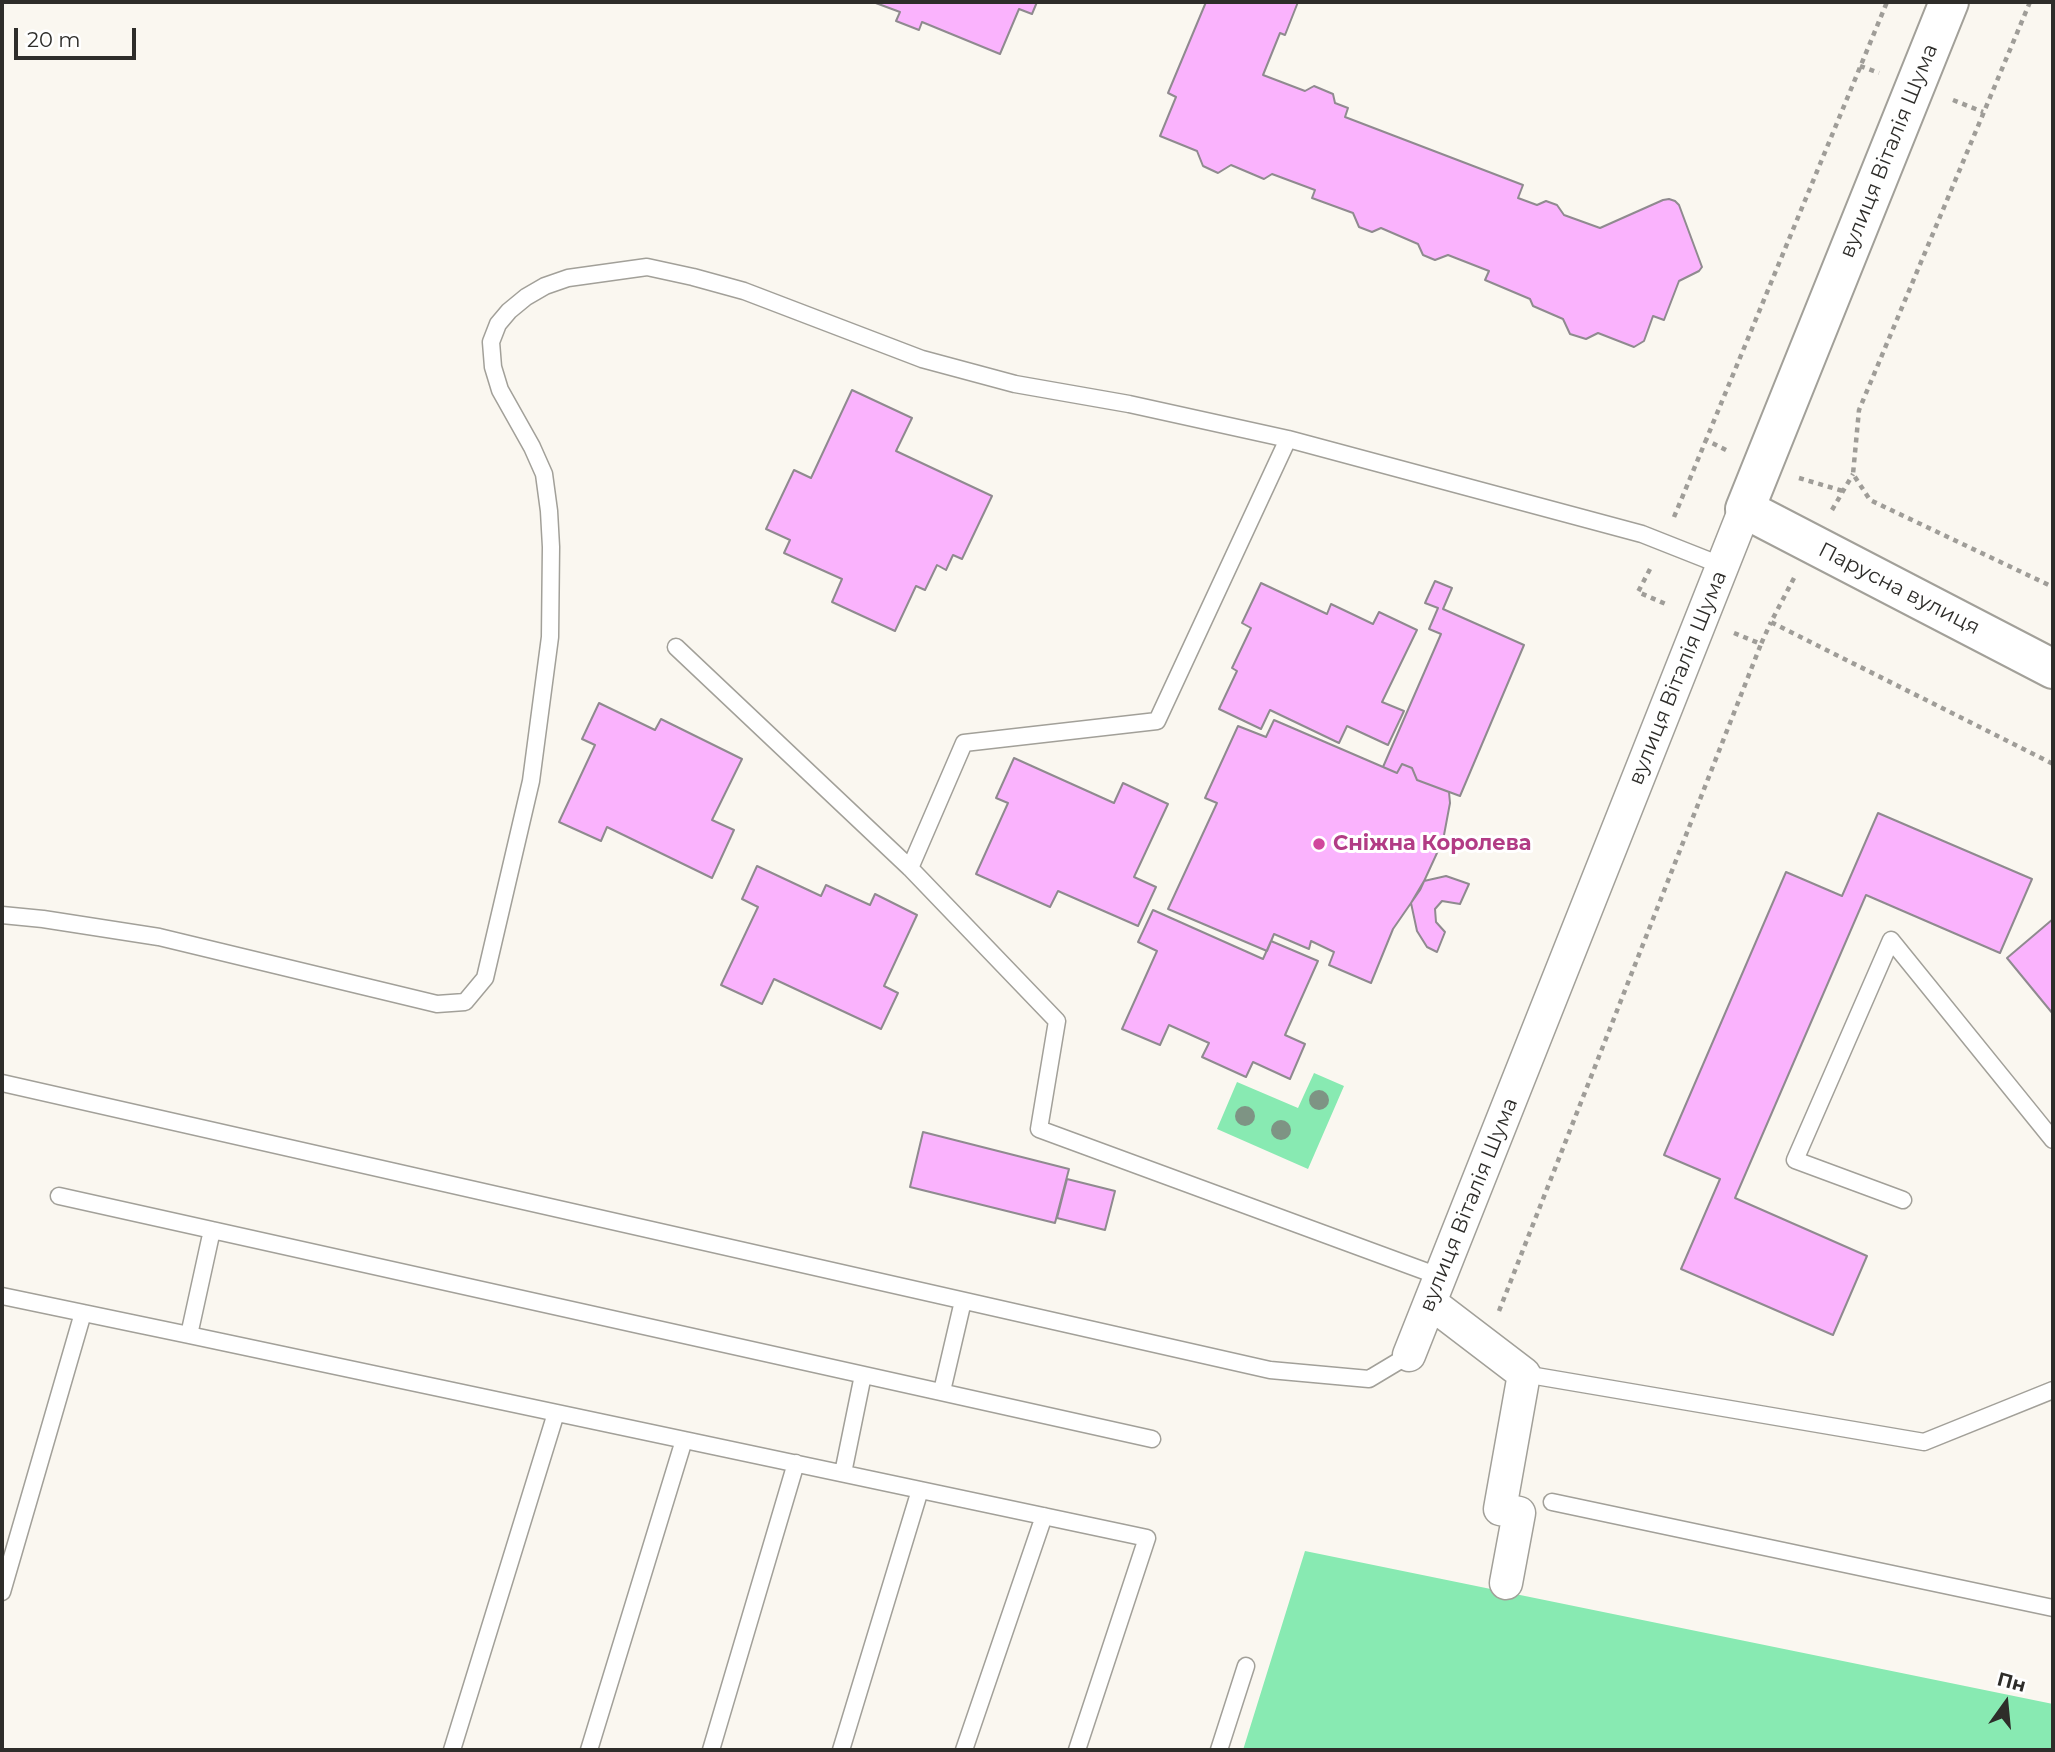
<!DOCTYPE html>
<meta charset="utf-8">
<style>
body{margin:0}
#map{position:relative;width:2055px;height:1752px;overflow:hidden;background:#faf7f0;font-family:Montserrat,sans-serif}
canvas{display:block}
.frame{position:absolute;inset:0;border:4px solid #2e2d2a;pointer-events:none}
.north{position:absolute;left:1971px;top:1668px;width:70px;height:70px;-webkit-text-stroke:5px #fff;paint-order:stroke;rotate:15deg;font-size:19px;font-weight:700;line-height:28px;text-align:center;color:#2e2d2a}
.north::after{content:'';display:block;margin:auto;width:24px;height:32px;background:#2e2d2a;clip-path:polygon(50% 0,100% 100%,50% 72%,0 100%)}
.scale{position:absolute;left:14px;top:28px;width:122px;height:32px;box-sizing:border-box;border:4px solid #2e2d2a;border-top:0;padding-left:9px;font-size:21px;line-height:24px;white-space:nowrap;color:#2e2d2a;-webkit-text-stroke:5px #fff;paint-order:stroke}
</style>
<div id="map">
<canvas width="2055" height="1752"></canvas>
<div class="frame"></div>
<div class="north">Пн</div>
<div class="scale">20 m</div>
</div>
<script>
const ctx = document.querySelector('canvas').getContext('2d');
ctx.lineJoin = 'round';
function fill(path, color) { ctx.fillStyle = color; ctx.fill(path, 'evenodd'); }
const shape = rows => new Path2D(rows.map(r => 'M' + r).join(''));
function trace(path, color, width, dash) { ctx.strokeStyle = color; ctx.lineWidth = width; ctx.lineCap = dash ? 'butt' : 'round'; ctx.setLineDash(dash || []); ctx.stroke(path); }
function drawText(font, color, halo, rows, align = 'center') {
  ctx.font = font + ' Montserrat,sans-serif'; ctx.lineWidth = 6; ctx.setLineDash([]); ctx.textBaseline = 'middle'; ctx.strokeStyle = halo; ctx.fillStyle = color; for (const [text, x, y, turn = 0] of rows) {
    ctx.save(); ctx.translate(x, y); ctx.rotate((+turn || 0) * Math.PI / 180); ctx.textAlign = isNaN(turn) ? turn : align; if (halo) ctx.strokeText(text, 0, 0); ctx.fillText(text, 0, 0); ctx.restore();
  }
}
fill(shape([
 [1314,1073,1344,1086,1308,1169,1217,1129,1237,1082,1298,1108],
 [1305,1551,2053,1704,2053,1750,1243,1750]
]), '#88eab2');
const building = shape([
 [873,2,1037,2,1032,14,1019,9,1000,54,922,22,919,30,896,21,900,12,873,2],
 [1206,2,1298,2,1285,35,1280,33,1263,75,1305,91,1314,86,1333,94,1335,103,1348,108,1345,117,1523,185,1518,198,1537,205,1546,201,1557,205,1564,215,1600,228,1663,200,1669,199,1675,201,1679,205,1702,267,1699,271,1679,281,1664,320,1653,316,1644,341,1634,347,1598,333,1586,339,1570,334,1563,319,1533,306,1530,299,1485,280,1489,271,1448,255,1435,260,1423,255,1418,244,1381,228,1372,232,1359,227,1353,213,1312,198,1315,190,1272,174,1264,179,1231,165,1218,173,1203,166,1197,151,1160,136,1176,97,1168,93,1206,2],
 [852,390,912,418,896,451,992,496,962,559,953,555,946,570,937,565,925,590,916,586,895,631,832,602,842,579,784,553,790,540,766,529,794,470,811,478,852,390],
 [1435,581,1452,588,1443,609,1524,645,1460,796,1417,780,1412,768,1402,764,1397,773,1383,767,1441,634,1429,629,1438,608,1425,603,1435,581],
 [1261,583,1327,614,1331,604,1373,624,1379,612,1417,630,1382,702,1404,711,1388,745,1347,726,1339,743,1270,710,1261,729,1219,709,1237,671,1232,668,1251,628,1242,623,1261,583],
 [599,703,655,730,661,719,742,759,712,820,734,830,712,878,607,827,601,841,559,822,595,745,582,739,599,703],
 [1274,720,1397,773,1402,764,1412,768,1417,780,1449,792,1450,803,1444,835,1437,853,1420,890,1393,929,1371,983,1329,965,1334,952,1311,941,1309,949,1274,934,1267,951,1168,909,1217,803,1205,798,1238,726,1266,737,1274,720],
 [1014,758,1114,803,1123,783,1168,804,1134,877,1156,887,1138,926,1058,891,1050,907,976,874,1008,803,996,798,1014,758],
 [1878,813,2032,879,2000,953,1866,895,1735,1198,1867,1256,1833,1335,1681,1269,1720,1179,1664,1155,1786,872,1842,896,1878,813],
 [757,866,821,896,826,885,870,905,875,894,917,915,884,986,898,993,881,1029,774,979,762,1004,721,985,758,907,742,899,757,866],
 [1446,876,1469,884,1460,904,1442,901,1435,909,1436,922,1445,932,1437,952,1427,947,1417,931,1411,903,1424,881,1446,876],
 [1153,910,1263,959,1271,941,1318,961,1285,1035,1305,1044,1290,1079,1253,1062,1246,1077,1202,1057,1209,1043,1169,1025,1160,1045,1122,1029,1157,951,1138,942,1153,910],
 [2053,919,2053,1014,2007,958,2053,919],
 [923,1132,1069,1169,1055,1223,910,1187,923,1132],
 [1067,1179,1115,1191,1105,1230,1057,1218,1067,1179]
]);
fill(building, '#fab3fd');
trace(building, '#8f8a8f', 2);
const service = shape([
 [676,647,910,868,1057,1021,1039,1129,1441,1277],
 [910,868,964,743,1157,721,1288,439],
 [2,915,43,919,159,937,437,1004,465,1002,485,978,531,781,550,637,551,547,549,511,544,474,532,447,500,390,493,367,491,342,498,324,509,311,526,297,545,286,568,278,647,267,693,277,744,291,922,359,1015,384,1129,404,1288,439,1642,534,1723,566],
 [2,1083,1270,1370,1369,1379,1409,1355],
 [59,1196,1152,1439],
 [1903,1200,1795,1160,1891,940,2053,1140],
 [2,1296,189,1335,212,1230],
 [189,1335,1147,1538,1077,1750],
 [1524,1374,1924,1442,2053,1390],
 [942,1391,963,1301],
 [843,1473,863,1375],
 [1552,1502,2053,1608],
 [2,1592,83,1313],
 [452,1750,556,1413],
 [589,1750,684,1440],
 [711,1750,796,1463],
 [841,1750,920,1490],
 [964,1750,1044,1516],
 [1219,1750,1246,1666]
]);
const minor = shape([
 [1431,1303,1524,1374,1500,1509,1519,1513,1506,1583],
 [1409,1355,1745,509]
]);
const tertiary = shape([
 [1949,2,1745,509,2053,669]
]);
trace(service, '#a2a099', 19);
trace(minor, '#a2a099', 35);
trace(tertiary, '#a2a099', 42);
trace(shape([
 [2030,2,1859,410,1853,474,1870,500,2053,587],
 [1860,66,1879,73],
 [1953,100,1983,112],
 [1726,450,1706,440,1887,2],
 [1799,478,1843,491],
 [1832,510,1853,474],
 [1674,517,1706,440],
 [1650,569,1638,592,1668,605],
 [1794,578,1771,622,2053,764],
 [1734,633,1761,644,1771,622],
 [1499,1311,1761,644]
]), '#9f9d98', 4.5, [5, 5]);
trace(service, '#fff', 16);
trace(minor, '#fff', 32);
trace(tertiary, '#fff', 38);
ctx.fillStyle = '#7e9484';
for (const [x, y] of [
 [1319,1100],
 [1245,1116],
 [1281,1130]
]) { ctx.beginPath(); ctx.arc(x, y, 10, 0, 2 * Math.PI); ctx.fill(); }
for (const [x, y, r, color] of [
 [1319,844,7,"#d1479c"]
]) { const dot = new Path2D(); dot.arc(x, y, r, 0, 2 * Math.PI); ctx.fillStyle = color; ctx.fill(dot); trace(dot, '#fff', 2.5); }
drawText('21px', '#2e2d2a', '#fff', [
 ["вулиця Віталія Шума",1889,151,-68],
 ["Парусна вулиця",1899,589,27],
 ["вулиця Віталія Шума",1678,678,-68],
 ["вулиця Віталія Шума",1469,1205,-68]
]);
drawText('bold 21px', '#b23c85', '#fff', [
 ["Сніжна Королева",1333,844]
], 'left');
</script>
